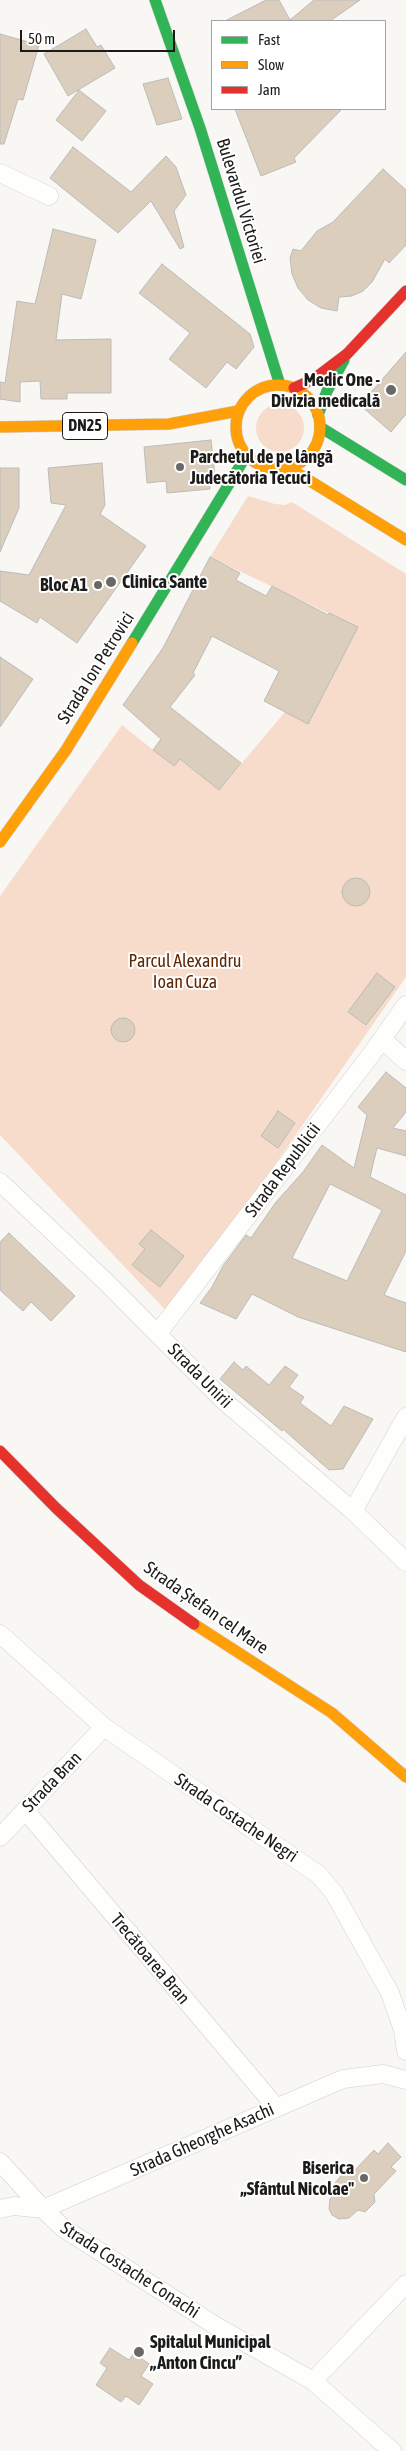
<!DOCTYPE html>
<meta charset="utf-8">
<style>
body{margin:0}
#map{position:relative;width:406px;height:2451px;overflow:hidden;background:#f8f7f4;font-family:"Asap Condensed",sans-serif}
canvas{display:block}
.legend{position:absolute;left:211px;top:20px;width:175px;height:90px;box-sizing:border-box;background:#fff;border:1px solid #a4a4a3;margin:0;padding:6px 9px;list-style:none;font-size:15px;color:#1c1b19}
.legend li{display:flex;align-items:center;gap:10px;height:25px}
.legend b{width:25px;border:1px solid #a4a4a3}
.scale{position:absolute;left:20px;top:30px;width:155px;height:22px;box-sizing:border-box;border:2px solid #1c1b19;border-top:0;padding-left:6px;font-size:15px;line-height:18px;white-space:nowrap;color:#1c1b19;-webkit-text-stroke:4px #fff;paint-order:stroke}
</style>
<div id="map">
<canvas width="406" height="2451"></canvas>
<ul class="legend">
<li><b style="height:6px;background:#30b455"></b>Fast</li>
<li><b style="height:6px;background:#ff9f0a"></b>Slow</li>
<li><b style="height:6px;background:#e5322d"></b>Jam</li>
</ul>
<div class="scale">50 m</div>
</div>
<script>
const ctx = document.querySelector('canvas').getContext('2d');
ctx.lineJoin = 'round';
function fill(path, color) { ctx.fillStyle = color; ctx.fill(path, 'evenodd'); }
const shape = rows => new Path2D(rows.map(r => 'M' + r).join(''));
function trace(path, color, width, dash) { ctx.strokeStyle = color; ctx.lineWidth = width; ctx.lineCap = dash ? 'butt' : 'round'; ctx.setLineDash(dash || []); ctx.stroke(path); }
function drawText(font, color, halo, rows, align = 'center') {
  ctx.font = font + ' "Asap Condensed",sans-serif'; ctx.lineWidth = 4; ctx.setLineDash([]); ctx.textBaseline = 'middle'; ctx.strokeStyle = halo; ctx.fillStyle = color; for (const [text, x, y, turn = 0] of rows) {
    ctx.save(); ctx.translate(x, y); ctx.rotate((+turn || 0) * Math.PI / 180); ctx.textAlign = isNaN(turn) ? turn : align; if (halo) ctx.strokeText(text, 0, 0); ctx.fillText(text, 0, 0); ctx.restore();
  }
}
fill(shape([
 '256 428a24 24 0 1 1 48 0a24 24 0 1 1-48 0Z',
 [248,496,275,504,285,505,292,502,406,574,406,977,170,1315,0,1135,0,896,122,725,173,766,180,759,219,790,357,627,210,557]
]), '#f7dccc');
const building = shape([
 [266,0,279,0,290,20,314,0,360,0,330,21,225,21,266,0],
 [86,29,97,47,101,45,115,68,68,96,44,54,86,29],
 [0,34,39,45,23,100,18,99,4,144,0,144,0,34],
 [168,78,182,119,157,125,143,84,168,78],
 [79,90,106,111,82,141,56,120,79,90],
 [235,109,342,109,294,158,296,162,261,176,235,109],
 [73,147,131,192,166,156,176,167,186,195,174,211,184,247,180,249,151,201,118,233,50,178,73,147],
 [383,169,406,190,406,245,389,263,385,259,372,282,363,291,352,296,339,297,337,311,321,308,308,300,298,288,292,274,290,258,293,249,301,251,317,231,333,222,383,169],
 [53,229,96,240,81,299,62,294,56,340,111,339,111,393,67,393,67,399,41,399,40,381,20,382,20,402,0,399,0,382,5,383,17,301,35,304,53,229],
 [162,264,250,334,254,347,236,369,227,362,206,388,169,359,190,333,139,293,162,264],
 [406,352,406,414,391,432,360,405,406,352],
 [211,440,215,476,210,476,210,489,167,493,166,481,147,483,144,447,211,440],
 [102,463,105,505,100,514,146,546,77,643,40,617,37,623,0,601,0,571,29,575,66,505,51,503,48,468,102,463],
 [0,468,19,468,19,508,0,552,0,468],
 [210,557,240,573,236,580,266,596,272,586,328,615,329,613,358,627,308,724,264,701,279,671,212,636,193,673,195,675,170,707,241,763,219,790,180,759,174,766,153,750,161,739,123,705,163,648,210,557],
 [0,657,33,679,0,727,0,657],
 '342 892a14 14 0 1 1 28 0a14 14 0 1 1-28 0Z',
 [377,973,395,987,366,1025,348,1012,377,973],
 '111 1030a12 12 0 1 1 24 0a12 12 0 1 1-24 0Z',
 [386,1072,406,1088,406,1112,393,1128,406,1131,406,1156,377,1148,370,1177,406,1195,406,1251,384,1295,406,1303,406,1352,298,1317,252,1294,236,1319,200,1303,212,1287,223,1266,246,1235,251,1238,276,1202,303,1172,322,1145,354,1168,367,1115,358,1107,386,1072],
 [330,1184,382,1210,347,1281,292,1258,330,1184],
 [278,1111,295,1123,278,1148,261,1136,278,1111],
 [151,1230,184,1256,160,1287,132,1265,145,1249,139,1244,151,1230],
 [9,1233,75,1296,51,1321,31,1302,23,1311,0,1290,0,1242,9,1233],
 [234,1362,243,1370,246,1366,269,1385,285,1366,298,1375,289,1387,304,1397,300,1403,331,1426,344,1406,373,1419,343,1469,329,1470,283,1429,282,1431,220,1379,234,1362],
 [388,2143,401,2157,391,2167,396,2171,374,2194,375,2202,365,2212,358,2210,349,2218,339,2219,332,2215,329,2209,330,2199,337,2190,335,2183,344,2172,352,2173,374,2150,378,2154,388,2143],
 [110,2348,129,2360,134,2353,149,2364,141,2376,153,2384,139,2405,126,2396,121,2402,96,2385,107,2368,100,2363,110,2348]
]);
fill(building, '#dbcebd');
trace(building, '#bcbbb9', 1);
const street = shape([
 [0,173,49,196],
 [382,1039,406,1061],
 [0,1182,106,1282,224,1401,353,1511,406,1562],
 [158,1333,370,1056,406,1005],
 [353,1511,406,1417],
 [0,1634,104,1727,319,1875,334,1893,390,1993,403,2030,406,2051],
 [25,1810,276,2107],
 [0,1837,104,1727],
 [0,2162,43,2209,63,2228,216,2326,313,2381,392,2451],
 [0,2209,14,2206,43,2209,343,2079,383,2074,406,2080],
 [313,2381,406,2284]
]);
const fast = shape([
 [155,0,200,128,280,385],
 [318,415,327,391,344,360],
 [320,427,406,480],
 [132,643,246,456]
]);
const slow = shape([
 '236 427a42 42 0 1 1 84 0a42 42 0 1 1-84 0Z',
 [0,427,169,424,238,411],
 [289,468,406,540],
 [0,842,66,750,132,643],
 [194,1624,332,1713,406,1777]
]);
const jam = shape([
 [294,388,314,379,347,354,406,291],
 [0,1451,56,1508,139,1585,194,1624]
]);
trace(street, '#d2d0ce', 19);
trace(fast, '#d2d0ce', 12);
trace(slow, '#d2d0ce', 12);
trace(jam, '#d2d0ce', 12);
trace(street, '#fefefd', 18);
trace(fast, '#30b455', 11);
trace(slow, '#ff9f0a', 11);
trace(jam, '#e5322d', 11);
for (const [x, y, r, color] of [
 [391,390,6,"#696866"],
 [180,467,5,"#696866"],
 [111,582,6,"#696866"],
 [98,585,5,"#696866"],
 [364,2178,5,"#696866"],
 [139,2352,6,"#696866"]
]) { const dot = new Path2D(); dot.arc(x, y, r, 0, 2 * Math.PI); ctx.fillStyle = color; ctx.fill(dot); trace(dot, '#fff', 2); }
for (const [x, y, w] of [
 [85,426,45]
]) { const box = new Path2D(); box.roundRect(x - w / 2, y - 13.5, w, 27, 4); ctx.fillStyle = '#fff'; ctx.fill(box); trace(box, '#1c1b19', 1); }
drawText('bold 16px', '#1c1b19', null, [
 ["DN25",85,426]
]);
drawText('18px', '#1c1b19', '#fff', [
 ["Bulevardul Victoriei",241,201,73],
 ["Strada Ion Petrovici",96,668,-58],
 ["Strada Republicii",283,1170,-53],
 ["Strada Unirii",200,1376,45],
 ["Strada Ștefan cel Mare",206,1608,35],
 ["Strada Bran",52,1782,-46],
 ["Strada Costache Negri",236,1818,34],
 ["Trecătoarea Bran",150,1959,50],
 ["Strada Gheorghe Asachi",202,2140,-24],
 ["Strada Costache Conachi",130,2270,33]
]);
drawText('bold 18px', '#1c1b19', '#fff', [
 ["Medic One -",380,380],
 ["Divizia medicală",380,401],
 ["Parchetul de pe lângă",190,457,"left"],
 ["Judecătoria Tecuci",190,478,"left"],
 ["Clinica Sante",122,582,"left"],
 ["Bloc A1",88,585],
 ["Biserica",354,2168],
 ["„Sfântul Nicolae\"",354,2189],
 ["Spitalul Municipal",150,2342,"left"],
 ["„Anton Cincu”",150,2363,"left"]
], 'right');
drawText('18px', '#5f2703', '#fff', [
 ["Parcul Alexandru",185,961],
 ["Ioan Cuza",185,982]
]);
</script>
